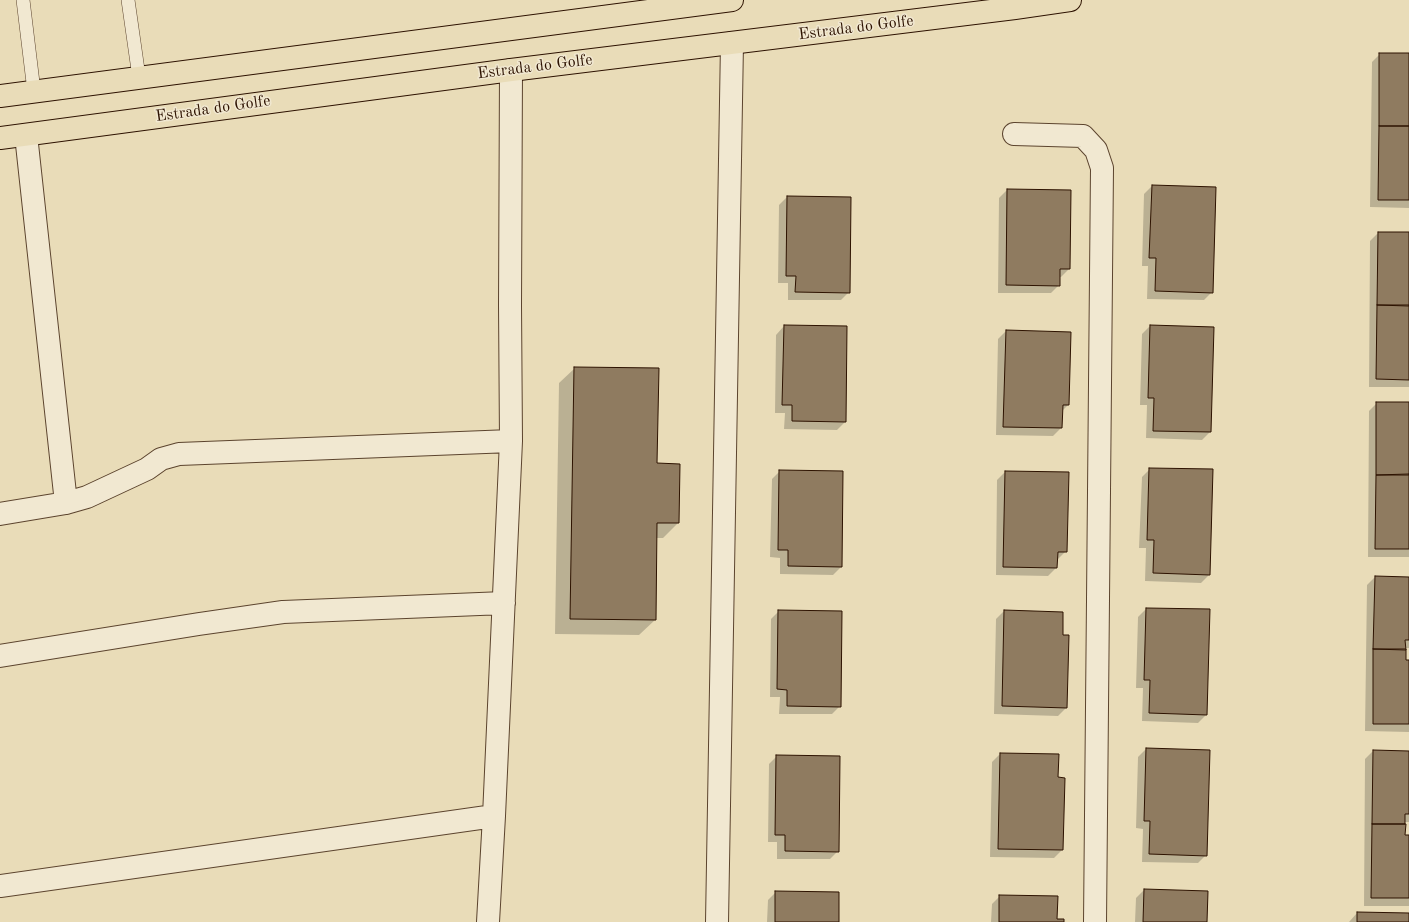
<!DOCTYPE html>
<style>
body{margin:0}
canvas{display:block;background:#e9dcb8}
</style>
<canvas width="1409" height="922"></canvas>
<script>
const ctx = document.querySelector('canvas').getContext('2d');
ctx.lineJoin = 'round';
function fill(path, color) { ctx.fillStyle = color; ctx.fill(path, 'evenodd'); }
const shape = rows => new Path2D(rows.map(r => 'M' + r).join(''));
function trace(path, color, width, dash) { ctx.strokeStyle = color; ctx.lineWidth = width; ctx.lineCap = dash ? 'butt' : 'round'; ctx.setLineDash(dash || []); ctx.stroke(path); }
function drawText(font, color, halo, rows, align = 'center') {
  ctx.font = font + ' "Old Standard TT",serif'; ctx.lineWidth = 3; ctx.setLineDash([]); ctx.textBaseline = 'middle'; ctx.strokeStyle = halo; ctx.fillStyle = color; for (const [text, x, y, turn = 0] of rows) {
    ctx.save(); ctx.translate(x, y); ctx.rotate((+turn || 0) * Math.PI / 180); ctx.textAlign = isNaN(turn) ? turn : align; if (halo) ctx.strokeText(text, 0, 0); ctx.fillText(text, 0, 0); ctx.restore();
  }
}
fill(shape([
 [1380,54,1409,54,1409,208,1370,207,1372,62],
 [1152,186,1212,292,1204,300,1147,299,1148,266,1142,266,1144,194],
 [1007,190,1069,269,1061,277,1059,277,1059,285,1051,293,998,293,999,198],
 [787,197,849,292,841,300,788,300,788,283,778,283,779,205],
 [1378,233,1409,233,1409,387,1369,387,1370,241],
 [784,326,846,327,845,422,837,430,784,429,785,413,775,413,776,335],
 [1150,326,1210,432,1202,440,1146,438,1147,405,1140,405,1142,334],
 [1006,331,1068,405,1062,411,1061,428,1053,436,996,435,998,339],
 [575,368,656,464,678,523,663,538,656,538,655,620,639,635,555,634,559,383],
 [1377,403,1409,403,1409,557,1368,557,1369,411],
 [1150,469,1209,575,1201,583,1145,581,1146,548,1139,548,1142,477],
 [780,471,841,567,833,575,780,574,780,558,770,557,772,479],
 [1005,472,1066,551,1058,559,1057,559,1056,568,1048,576,996,575,997,480],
 [1375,577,1409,578,1409,648,1405,648,1405,661,1409,661,1409,732,1365,731,1367,585],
 [1146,609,1206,715,1198,723,1142,721,1143,688,1136,688,1138,617],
 [779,611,840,706,832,714,779,714,780,697,770,697,771,619],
 [1004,611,1066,708,1058,716,994,714,996,619],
 [1146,749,1206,855,1198,863,1142,862,1143,829,1136,828,1138,757],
 [1373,751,1409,752,1409,822,1404,822,1404,836,1409,836,1409,906,1364,906,1365,759],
 [1000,754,1057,778,1064,779,1062,850,1054,858,990,857,992,762],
 [777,756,838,851,830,859,777,859,777,842,768,842,769,764],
 [1144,890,1206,922,1135,922,1136,898],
 [776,892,838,922,767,922,768,900],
 [1000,896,1056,920,1063,922,991,922,992,904],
 [1357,913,1409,914,1409,922,1349,922]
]), '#0003');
const building = shape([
 [1379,53,1409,53,1409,126,1379,126,1379,53],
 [1379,126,1409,126,1409,200,1378,200,1379,126],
 [1152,185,1216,187,1213,293,1155,291,1156,258,1149,258,1152,185],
 [1007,189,1071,190,1070,269,1060,269,1060,286,1006,285,1007,189],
 [787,196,851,197,850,293,795,292,796,276,786,276,787,196],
 [1378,232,1409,232,1409,306,1377,305,1378,232],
 [1377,305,1409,305,1409,380,1376,379,1377,305],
 [784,325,847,326,846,422,792,421,792,405,782,405,784,325],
 [1150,325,1214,327,1211,432,1153,431,1154,398,1148,398,1150,325],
 [1006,330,1071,332,1069,405,1063,405,1062,428,1003,427,1006,330],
 [574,367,659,368,657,463,680,464,679,523,657,523,656,620,570,619,574,367],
 [1376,402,1409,402,1409,475,1376,475,1376,402],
 [1149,468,1213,469,1210,575,1153,573,1154,540,1147,540,1149,468],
 [779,470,843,471,842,567,788,566,788,550,778,550,779,470],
 [1005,471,1069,472,1067,552,1058,552,1057,568,1003,567,1005,471],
 [1409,474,1409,549,1375,549,1376,475,1409,474],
 [1375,576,1409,577,1409,640,1405,640,1406,650,1373,649,1375,576],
 [1146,608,1210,609,1207,715,1149,713,1150,680,1144,680,1146,608],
 [778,610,842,611,841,707,787,706,787,690,777,689,778,610],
 [1004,610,1063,612,1063,635,1069,635,1067,708,1002,706,1004,610],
 [1373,649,1406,649,1406,660,1409,660,1409,724,1373,724,1373,649],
 [1146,748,1210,750,1207,856,1149,854,1150,821,1144,821,1146,748],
 [1373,750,1409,751,1409,814,1405,814,1405,824,1372,824,1373,750],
 [1000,753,1059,754,1058,777,1065,778,1063,850,998,849,1000,753],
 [776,755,840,756,839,852,785,851,785,835,775,835,776,755],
 [1372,824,1406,824,1405,835,1409,835,1409,898,1371,898,1372,824],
 [1144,889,1208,891,1207,922,1143,922,1144,889],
 [775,891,839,892,839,922,775,922,775,891],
 [999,895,1058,896,1057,919,1064,919,1064,922,999,922,999,895],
 [1357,912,1409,913,1409,922,1357,922,1357,912]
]);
fill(building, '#8f7b60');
trace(building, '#2d1200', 1);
const service = shape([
 [23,0,34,91],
 [128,0,139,77]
]);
const minor = shape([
 [1014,134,1083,136,1096,150,1102,168,1095,922],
 [26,135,66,503],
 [0,514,66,503,87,497,147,469,161,459,179,454,511,441],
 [0,656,199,624,283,612,504,603],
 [0,886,494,816],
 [488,922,494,816,511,441,510,305,511,70],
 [717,922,732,43]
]);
const trunk = shape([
 [0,96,732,0],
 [0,138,511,70,1015,8,1070,0]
]);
trace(service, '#5c442e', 14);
trace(minor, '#5c442e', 24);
trace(trunk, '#2d1200', 24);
trace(service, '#f1e8d1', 13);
trace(minor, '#f1e8d1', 22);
trace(trunk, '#e9dcb8', 22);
drawText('16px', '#2d1200', '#f1e8d1', [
 ["Estrada do Golfe",856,28,-7],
 ["Estrada do Golfe",535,67,-7],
 ["Estrada do Golfe",213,109,-8]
]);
</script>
